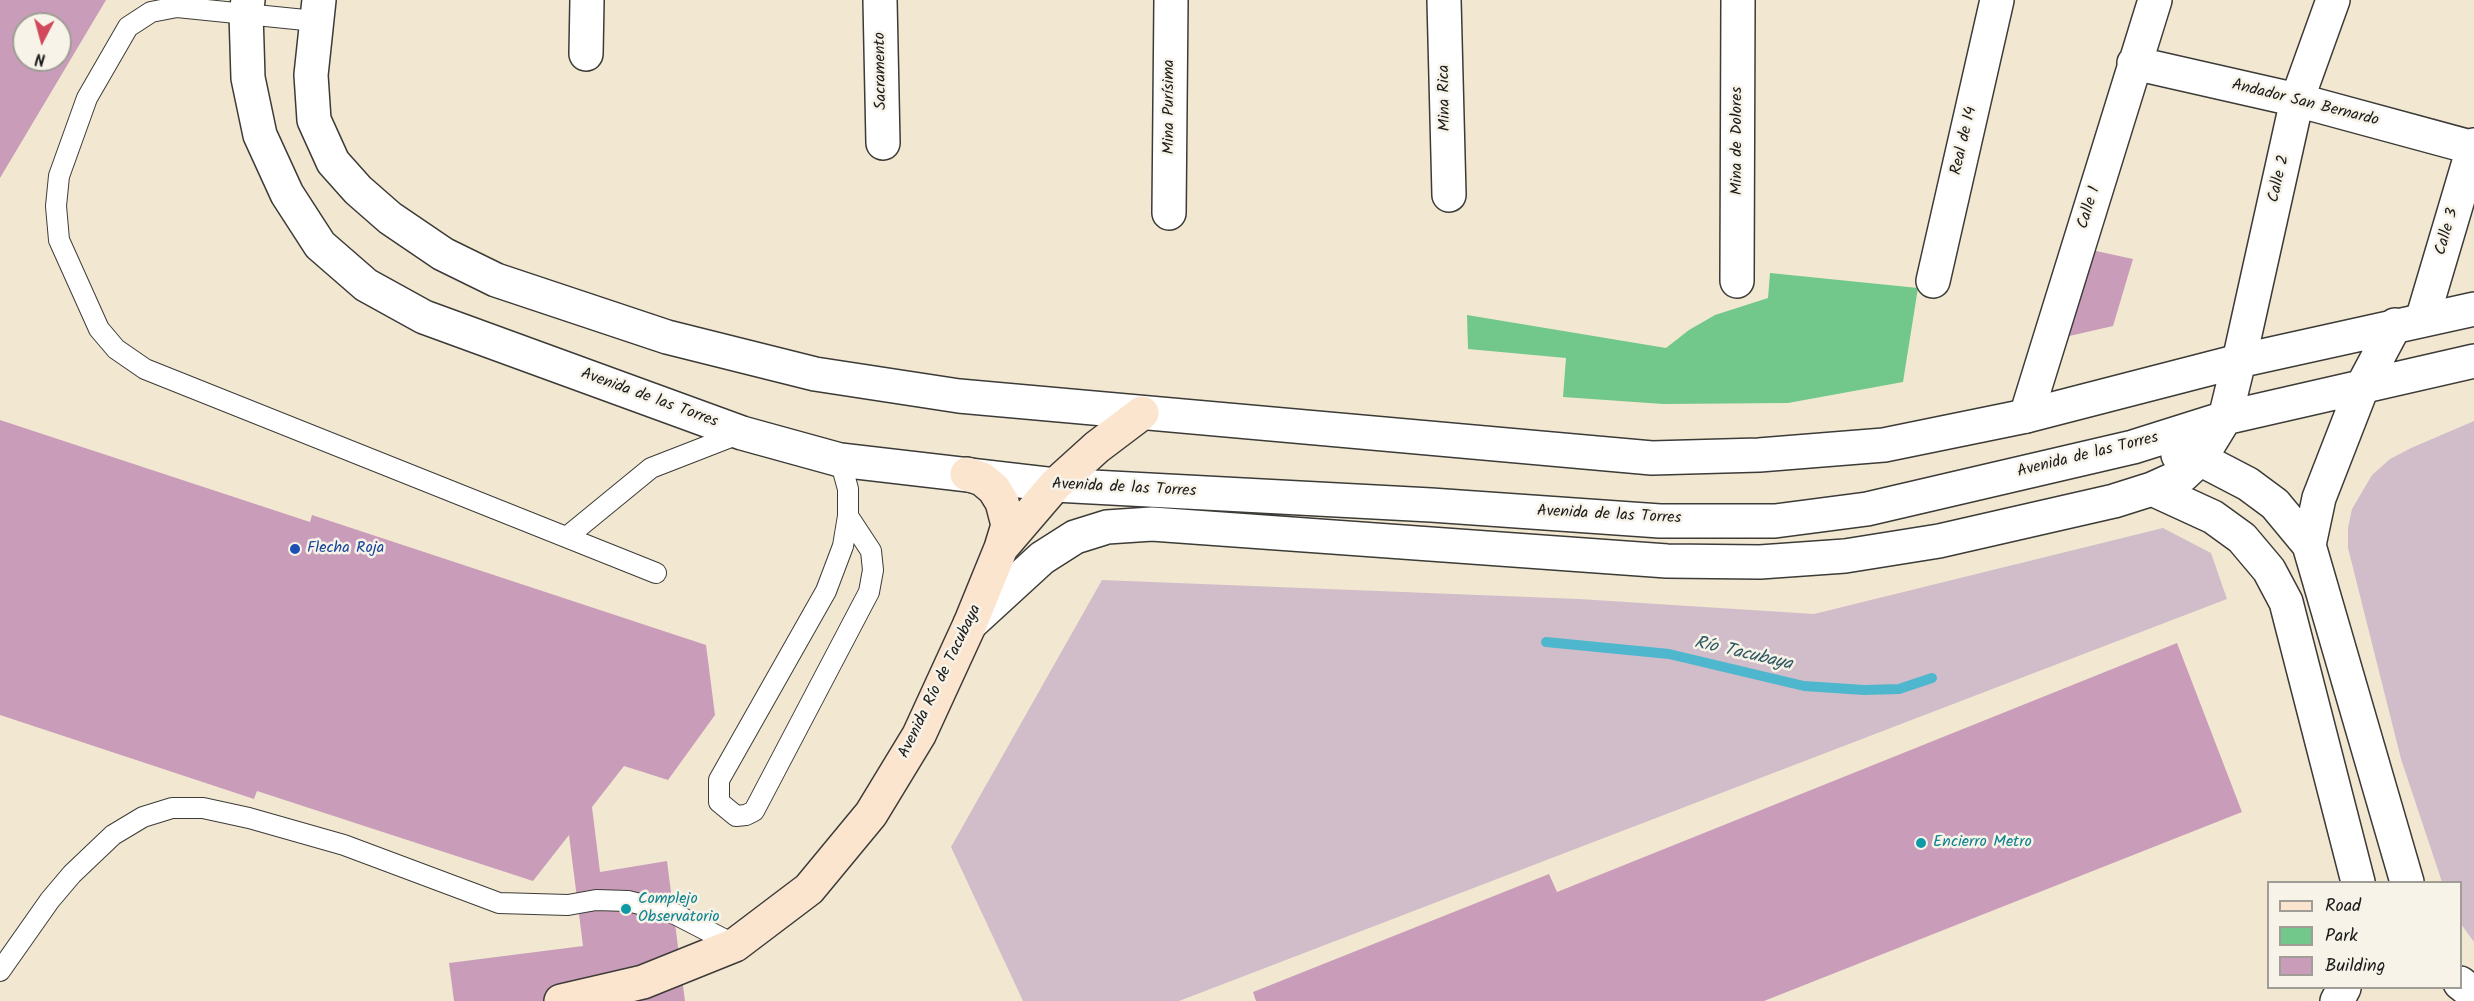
<!DOCTYPE html>
<meta charset="utf-8">
<style>
body{margin:0}
#map{position:relative;width:2474px;height:1001px;overflow:hidden;background:#f2e8d2;font-family:Kalam,sans-serif}
canvas{display:block}
.legend{position:absolute;left:2267px;top:881px;width:195px;height:108px;box-sizing:border-box;background:#f7f3e8;border:2px solid #9f9d96;margin:0;padding:8px 10px;list-style:none;font-size:18px;color:#1c1c1c}
.legend li{display:flex;align-items:center;gap:12px;height:30px}
.legend b{width:30px;border:2px solid #9f9d96}
.north{position:absolute;left:12px;top:12px;width:60px;height:60px;box-sizing:border-box;background:#f7f3e8;border:2px solid #9f9d96;border-radius:50%;rotate:186deg;font-size:16px;font-weight:700;line-height:24px;text-align:center;color:#1c1c1c}
.north::after{content:'';display:block;margin:auto;width:21px;height:27px;background:#d1495b;clip-path:polygon(50% 0,100% 100%,50% 72%,0 100%)}
</style>
<div id="map">
<canvas width="2474" height="1001"></canvas>
<ul class="legend">
<li><b style="height:8px;background:#fce5cf"></b>Road</li>
<li><b style="height:16px;background:#72c78b"></b>Park</li>
<li><b style="height:16px;background:#c99db9"></b>Building</li>
</ul>
<div class="north">N</div>
</div>
<script>
const ctx = document.querySelector('canvas').getContext('2d');
ctx.lineJoin = 'round';
function fill(path, color) { ctx.fillStyle = color; ctx.fill(path, 'evenodd'); }
const shape = rows => new Path2D(rows.map(r => 'M' + r).join(''));
function trace(path, color, width, dash) { ctx.strokeStyle = color; ctx.lineWidth = width; ctx.lineCap = dash ? 'butt' : 'round'; ctx.setLineDash(dash || []); ctx.stroke(path); }
function drawText(font, color, halo, rows, align = 'center') {
  ctx.font = font + ' Kalam,sans-serif'; ctx.lineWidth = 5; ctx.setLineDash([]); ctx.textBaseline = 'middle'; ctx.strokeStyle = halo; ctx.fillStyle = color; for (const [text, x, y, turn = 0] of rows) {
    ctx.save(); ctx.translate(x, y); ctx.rotate((+turn || 0) * Math.PI / 180); ctx.textAlign = isNaN(turn) ? turn : align; if (halo) ctx.strokeText(text, 0, 0); ctx.fillText(text, 0, 0); ctx.restore();
  }
}
fill(shape([
 [2474,421,2474,942,2461,924,2460,882,2442,882,2401,759,2348,548,2348,528,2352,509,2372,475,2390,459,2411,448],
 [2163,528,2211,553,2227,599,1179,1001,1023,1001,951,847,1102,580,1579,599,1814,614]
]), '#d1bdc9');
fill(shape([
 [1770,273,1918,288,1903,382,1788,403,1663,404,1563,397,1566,358,1468,349,1467,315,1666,348,1689,330,1715,315,1768,298]
]), '#72c78b');
trace(shape([
 [1546,642,1669,654,1804,686,1864,690,1899,689,1932,678]
]), '#4fb7cd', 10);
fill(shape([
 [0,0,106,0,0,178],
 [24,24,60,24,60,60,24,60],
 [2087,249,2133,259,2113,326,2065,337],
 [0,420,310,522,312,515,706,645,715,715,668,780,624,766,592,807,600,872,667,861,685,1001,454,1001,449,963,583,946,569,835,533,881,257,791,254,799,0,715],
 [2177,643,2242,812,1764,1001,1256,1001,1253,992,1549,874,1557,892]
]), '#c99db9');
const service = shape([
 [315,21,177,7,151,12,128,27,87,98,59,176,56,206,59,240,99,329,116,349,145,369,656,573],
 [840,460,848,489,848,516,843,546,826,591,719,780,719,802,736,816,746,815,754,811,869,592,873,570,871,551,848,516],
 [568,536,651,468,741,433],
 [0,971,50,900,72,874,113,835,143,817,172,808,203,808,249,818,344,845,499,903,568,905,596,900,628,901,671,912,735,945]
]);
const minor = shape([
 [880,0,883,143],
 [1444,0,1449,195],
 [586,54,587,0],
 [2134,63,2297,100,2474,148],
 [1169,213,1171,0],
 [1737,281,1738,0],
 [1933,281,1997,0],
 [2422,320,2474,145],
 [2239,361,2297,100,2333,0],
 [2026,416,2155,0]
]);
const tertiary = shape([
 [248,0,246,13,248,78,260,135,287,194,320,245,366,285,424,317,742,433,840,460,1055,485,1431,505,1660,521,1775,521,1867,509,2133,447,2225,418,2474,361],
 [319,0,311,75,314,120,333,162,358,190,390,218,443,254,496,280,667,337,815,374,959,396,1652,458,1759,455,1884,445,2026,416,2239,361,2474,309],
 [2178,455,2200,459,2248,484,2275,504,2309,545,2407,882],
 [2152,489,2213,517,2242,538,2269,570,2286,602,2358,882],
 [2309,545,2319,498,2363,385,2395,325],
 [970,624,1042,558,1075,537,1107,527,1152,524,1667,561,1760,562,1845,556,1939,541,2114,501,2152,489,2183,475,2200,459,2225,418,2239,361],
 [2460,983,2474,994],
 [2337,1001,2344,988]
]);
const secondary = shape([
 [967,474,982,479,994,489,1002,502,1008,525,1001,548],
 [561,1001,643,982,735,945,809,889,871,814,919,735,970,624,1001,548,1055,485,1097,447,1142,413]
]);
trace(service, '#3c3b37', 22);
trace(minor, '#3c3b37', 36);
trace(tertiary, '#3c3b37', 36);
trace(secondary, '#3c3b37', 36);
trace(service, '#fff', 20);
trace(minor, '#fff', 33);
trace(tertiary, '#fff', 33);
trace(secondary, '#fce5cf', 33);
for (const [x, y, r, color] of [
 [295,549,6,"#1a4fb4"],
 [1921,843,6,"#0f9aa8"],
 [626,909,6,"#0f9aa8"]
]) { const dot = new Path2D(); dot.arc(x, y, r, 0, 2 * Math.PI); ctx.fillStyle = color; ctx.fill(dot); trace(dot, '#f7f3e8', 2); }
drawText('16px', '#1c1c1c', '#f7f3e8', [
 ["Sacramento",882,71,-91],
 ["Mina Rica",1446,98,-91],
 ["Andador San Bernardo",2305,104,14],
 ["Mina Purísima",1170,107,-90],
 ["Mina de Dolores",1738,141,-90],
 ["Real de 14",1965,141,-77],
 ["Calle 2",2280,179,-77],
 ["Calle 1",2090,208,-73],
 ["Calle 3",2448,232,-74],
 ["Avenida de las Torres",649,399,20],
 ["Avenida de las Torres",2088,456,-14],
 ["Avenida de las Torres",1124,489,3],
 ["Avenida de las Torres",1609,516,3],
 ["Avenida Río de Tacubaya",941,682,-64]
]);
drawText('16px', '#164399', '#f7f3e8', [
 ["Flecha Roja",307,549]
], 'left');
drawText('16px', '#0d838f', '#f7f3e8', [
 ["Encierro Metro",1933,843],
 ["Complejo",638,900],
 ["Observatorio",638,918]
], 'left');
drawText('italic 18px', '#305a63', '#f7f3e8', [
 ["Río Tacubaya",1743,655,13]
]);
</script>
